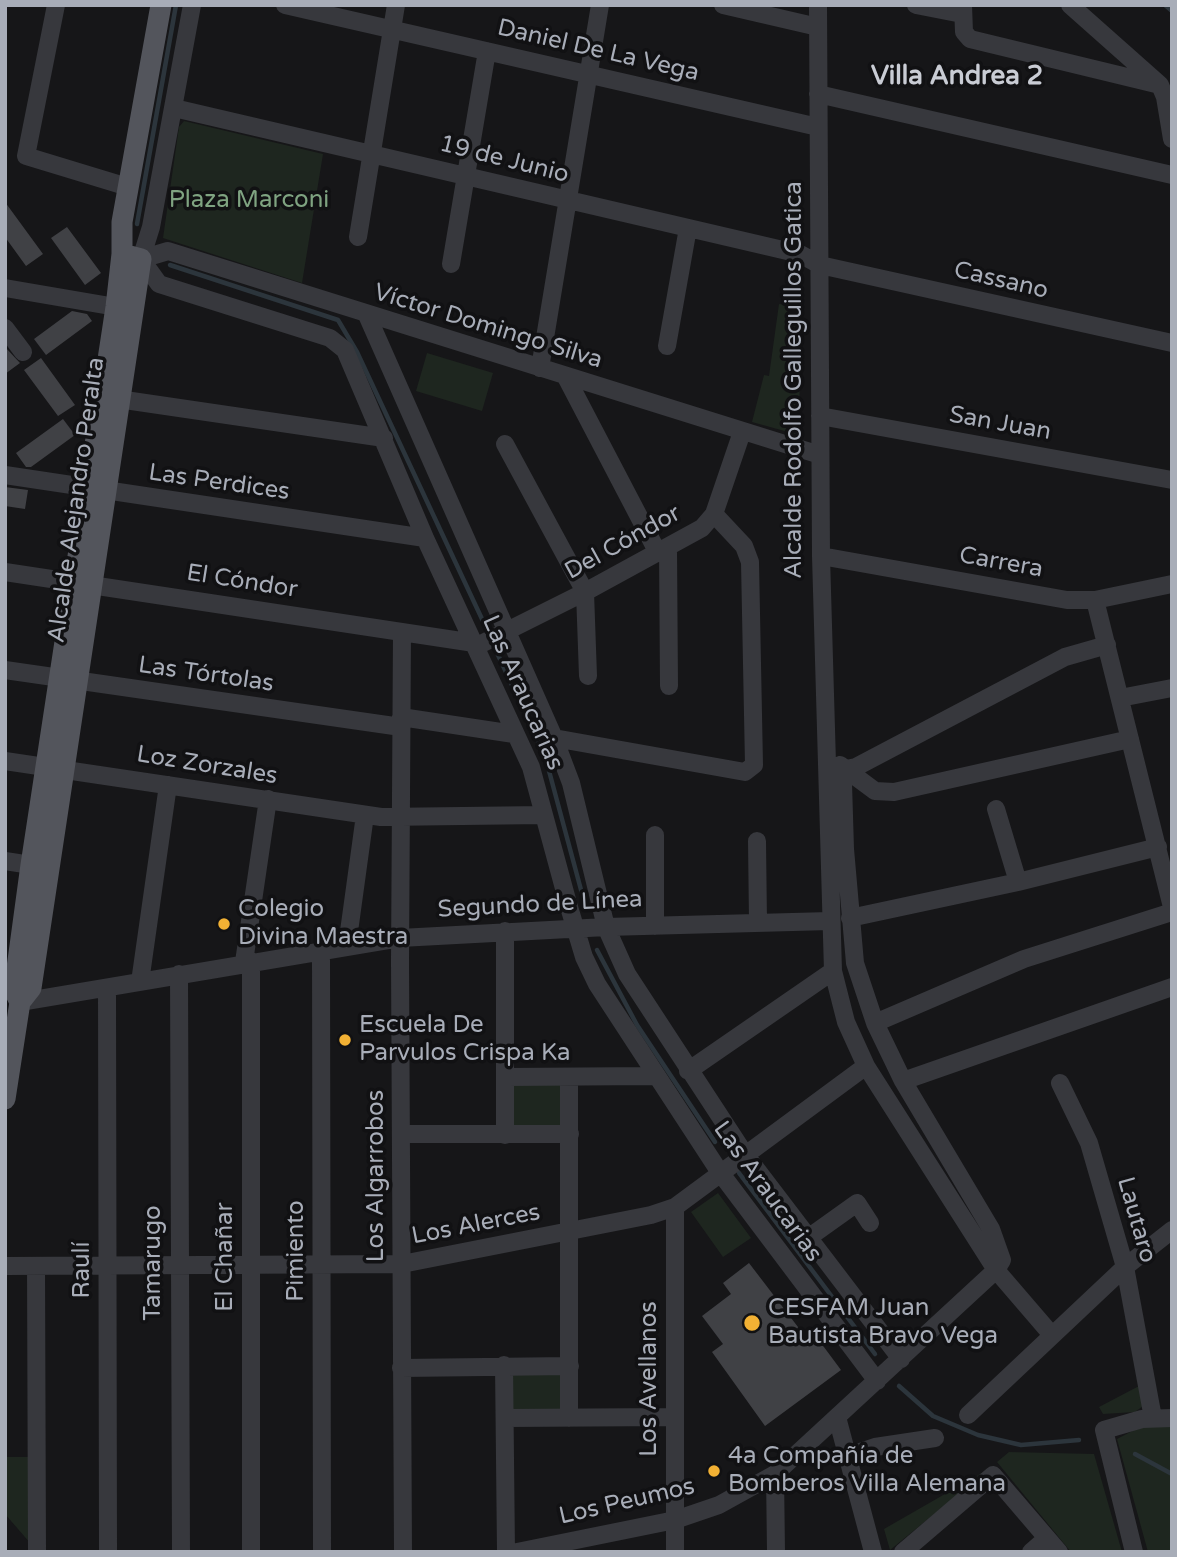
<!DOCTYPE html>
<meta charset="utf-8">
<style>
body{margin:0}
#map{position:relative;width:1177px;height:1557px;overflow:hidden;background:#161618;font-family:"Varela Round",sans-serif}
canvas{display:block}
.frame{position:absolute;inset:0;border:7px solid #a8adb8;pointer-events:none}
</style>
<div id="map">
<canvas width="1177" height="1557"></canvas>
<div class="frame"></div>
</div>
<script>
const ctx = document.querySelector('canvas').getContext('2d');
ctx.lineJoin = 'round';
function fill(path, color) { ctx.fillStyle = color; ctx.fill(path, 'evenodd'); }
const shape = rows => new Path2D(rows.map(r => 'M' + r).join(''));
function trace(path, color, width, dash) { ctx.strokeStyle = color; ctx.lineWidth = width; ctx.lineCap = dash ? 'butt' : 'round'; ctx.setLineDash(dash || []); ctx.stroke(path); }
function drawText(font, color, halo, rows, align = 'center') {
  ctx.font = font + ' "Varela Round",sans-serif'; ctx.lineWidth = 7; ctx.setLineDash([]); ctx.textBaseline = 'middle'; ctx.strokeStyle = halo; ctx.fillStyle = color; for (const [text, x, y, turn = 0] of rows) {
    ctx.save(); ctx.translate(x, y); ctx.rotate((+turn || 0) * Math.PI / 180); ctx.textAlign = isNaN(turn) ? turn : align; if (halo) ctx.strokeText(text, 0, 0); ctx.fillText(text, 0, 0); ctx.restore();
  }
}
fill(shape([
 [184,121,323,154,302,283,163,238,179,127],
 [801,270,799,435,752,422,764,375,769,376,779,304,792,305,796,271],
 [427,353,493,373,482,411,416,391],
 [510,1081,561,1082,562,1125,512,1125],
 [718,1193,751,1238,723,1257,691,1212],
 [513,1370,565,1370,565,1413,512,1413],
 [1139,1386,1143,1406,1135,1412,1103,1414,1099,1407],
 [1140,1427,1172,1427,1172,1552,1148,1552,1117,1439],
 [1009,1452,1094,1454,1122,1552,1071,1552,997,1462],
 [5,1457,28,1457,31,1544,5,1514],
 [992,1467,890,1550,884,1529]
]), '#1e261f');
trace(shape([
 [1165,5,1172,11],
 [137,224,176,5],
 [170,265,338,320,357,352,489,634],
 [492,642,545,756,584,901],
 [597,950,637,1025,715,1142],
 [739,1173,875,1354],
 [899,1386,933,1416,978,1435,1021,1445,1079,1440],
 [1135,1454,1172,1474]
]), '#2c353c', 4.5);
fill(shape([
 [5,202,43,254,26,266,5,237],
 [67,227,101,273,85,285,51,238],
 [72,311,87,314,92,321,46,355,34,339],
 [5,347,20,363,5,374],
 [41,358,75,405,58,416,24,370],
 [63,419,75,435,31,467,26,467,16,453],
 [5,487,28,490,25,509,5,506],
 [749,1263,811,1344,818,1339,841,1370,765,1426,712,1352,723,1344,702,1316,731,1294,723,1283]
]), '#404145');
trace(shape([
 [56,5,26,156,128,187],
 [285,5,818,127],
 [723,5,818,27],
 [818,5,821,556,833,971,846,1022,866,1066,996,1270,1051,1334],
 [916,5,962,14],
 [963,5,964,32,970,39,1160,85,1165,97,1172,139],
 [1070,5,1159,84],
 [818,94,1172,175],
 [174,108,800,254,820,265,1172,343],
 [358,237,396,5],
 [141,259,159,284,330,338,345,350,425,538,531,767,569,907,584,957,597,984,719,1171,877,1381],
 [141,259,168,251,820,455],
 [141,259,151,227,192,5],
 [451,264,487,51],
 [5,288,116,307],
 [367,315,554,738,571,783,606,927,627,974,744,1153,901,1359],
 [5,328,23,352],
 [667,346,688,228],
 [540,368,600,5],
 [566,377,658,553],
 [118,399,384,438],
 [820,416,1172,480],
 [505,444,585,592,588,676],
 [5,475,425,538],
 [668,547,669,686],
 [821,556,1067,600,1095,600,1172,584],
 [5,572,481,644,585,592,702,528,714,514,742,432],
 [1095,600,1172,907],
 [402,632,400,961,403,1552],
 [5,670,401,727],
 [1120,698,1172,688],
 [401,717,514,734],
 [554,738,745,772,754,765,750,562,744,546,714,514],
 [5,761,381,817,544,815],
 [840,765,875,791,894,792,1130,739],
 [846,769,856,767,1065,657,1107,645],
 [996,809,1018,882],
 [655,835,655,926],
 [757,841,758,922],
 [5,861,31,865],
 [850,918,1018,882,1158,847],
 [505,931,505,1135],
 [347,946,365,815],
 [321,951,322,1552],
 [251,961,251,1552],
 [244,962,268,799],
 [179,974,181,1552],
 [140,982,168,785],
 [107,988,108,1552],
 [20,1002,400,938,606,927,830,921],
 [875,1023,1024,959,1172,912],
 [688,1071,833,971],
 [506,1077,654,1076],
 [903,1081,1172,987],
 [1060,1083,1089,1143,1125,1267,1153,1418],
 [402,1134,570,1134],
 [675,1207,675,1552],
 [808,1238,857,1203,870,1223],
 [5,1266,402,1264,651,1215,675,1207,866,1066],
 [36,1266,37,1552],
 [504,1365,506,1552],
 [401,1368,570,1366],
 [968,1415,1125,1267,1172,1230],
 [837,1417,873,1552],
 [506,1418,673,1417],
 [569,1418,569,1078],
 [848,1456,875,1447,935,1438],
 [775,1474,776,1552],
 [517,1552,675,1520,719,1505,775,1474,996,1270,1002,1260,991,1229,903,1081,875,1023,855,963,845,849,843,783,846,769],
 [903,1552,993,1475,1059,1552],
 [1031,1552,1047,1538],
 [1134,1552,1104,1430,1142,1419,1172,1418]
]), '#37383d', 18);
trace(shape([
 [20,1002,14,990,31,865,116,307,122,254,122,222,161,5],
 [5,1099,20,1002,31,988,141,259,122,254]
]), '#53555c', 21);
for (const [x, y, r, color] of [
 [224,924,7,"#f2b134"],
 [345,1040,7,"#f2b134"],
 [752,1323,9,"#f2b134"],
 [714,1471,7,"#f2b134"]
]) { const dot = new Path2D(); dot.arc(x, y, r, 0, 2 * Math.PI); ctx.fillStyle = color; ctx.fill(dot); trace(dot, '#111113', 2.5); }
drawText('24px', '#a8adb8', '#111113', [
 ["Daniel De La Vega",598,51,13],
 ["19 de Junio",504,160,14],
 ["Cassano",1001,281,13],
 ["Víctor Domingo Silva",488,327,17],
 ["Alcalde Rodolfo Galleguillos Gatica",795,380,-90],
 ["San Juan",1000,424,10],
 ["Las Perdices",219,483,8],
 ["Alcalde Alejandro Peralta",77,500,-82],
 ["Del Cóndor",623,543,-29],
 ["Carrera",1001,563,10],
 ["El Cóndor",242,582,9],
 ["Las Tórtolas",206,675,8],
 ["Las Araucarias",522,693,66],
 ["Loz Zorzales",207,766,9],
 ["Segundo de Línea",540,905,-3],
 ["Los Algarrobos",377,1176,-90],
 ["Las Araucarias",767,1192,54],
 ["Lautaro",1136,1220,74],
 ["Los Alerces",476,1225,-11],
 ["Pimiento",297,1251,-90],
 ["El Chañar",226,1257,-90],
 ["Tamarugo",154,1263,-90],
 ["Raulí",83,1270,-90],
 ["Los Avellanos",650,1379,-90],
 ["Los Peumos",627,1502,-13]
]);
drawText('24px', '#7fa381', '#111113', [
 ["Plaza Marconi",249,201]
]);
drawText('24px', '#a8adb8', '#111113', [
 ["Colegio",238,910],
 ["Divina Maestra",238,938],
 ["Escuela De",359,1026],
 ["Parvulos Crispa Ka",359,1054],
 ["CESFAM Juan",768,1309],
 ["Bautista Bravo Vega",768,1337],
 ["4a Compañía de",728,1457],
 ["Bomberos Villa Alemana",728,1485]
], 'left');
drawText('bold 26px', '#c9ccd4', '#111113', [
 ["Villa Andrea 2",957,77]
]);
</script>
